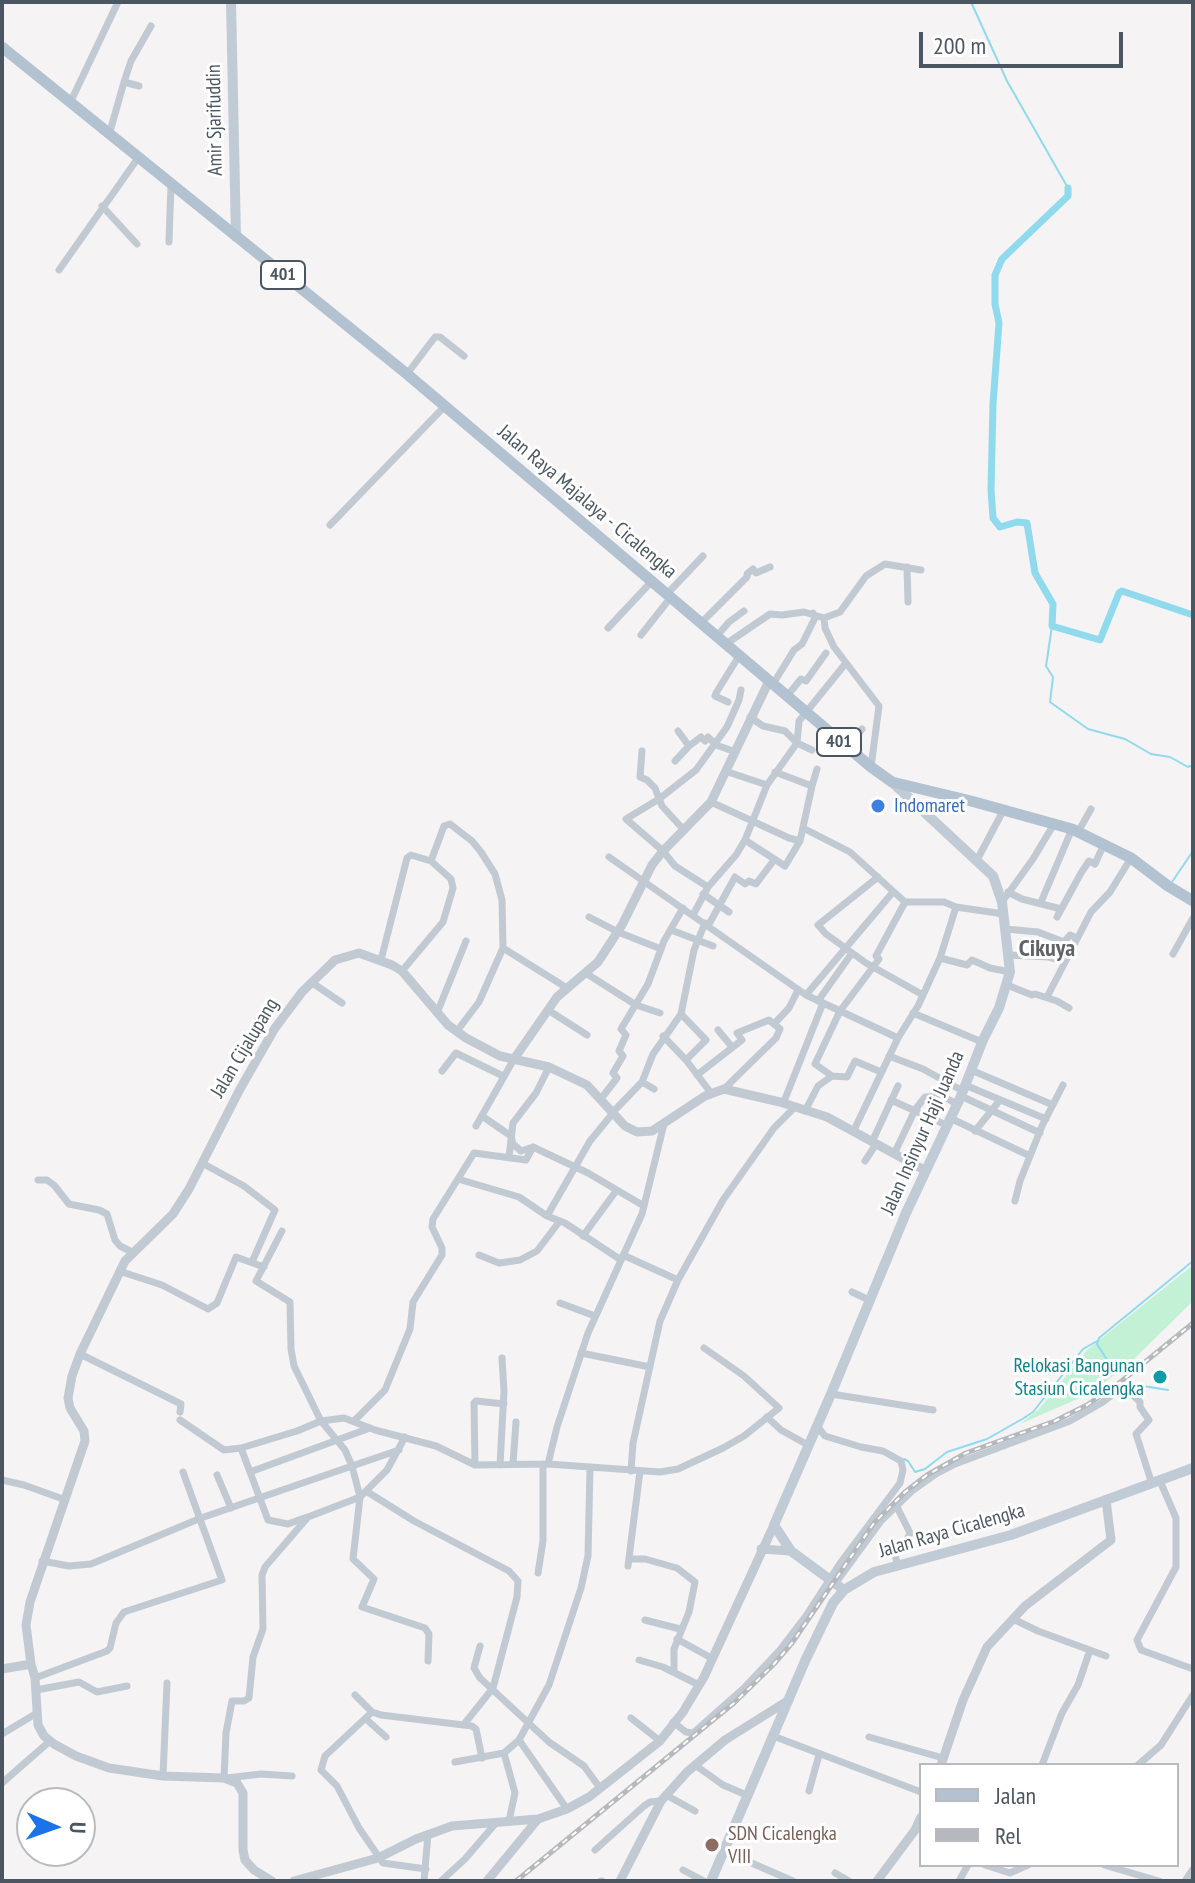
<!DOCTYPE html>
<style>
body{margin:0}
#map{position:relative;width:1195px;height:1883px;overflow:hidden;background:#f5f3f3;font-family:"PT Sans Narrow",sans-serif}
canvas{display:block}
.frame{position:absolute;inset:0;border:4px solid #4a5661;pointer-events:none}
.legend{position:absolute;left:919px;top:1763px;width:260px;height:104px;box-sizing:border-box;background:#fff;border:2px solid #b7bbc0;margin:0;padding:10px 14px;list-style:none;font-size:24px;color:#4a5661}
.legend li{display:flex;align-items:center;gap:16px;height:40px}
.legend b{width:40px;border:2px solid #b7bbc0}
.north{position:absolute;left:16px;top:1787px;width:80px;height:80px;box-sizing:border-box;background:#fff;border:2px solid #b7bbc0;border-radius:50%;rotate:92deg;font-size:22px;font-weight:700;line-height:32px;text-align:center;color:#4a5661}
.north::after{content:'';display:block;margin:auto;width:28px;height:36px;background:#1a73e8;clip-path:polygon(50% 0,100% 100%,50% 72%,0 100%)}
.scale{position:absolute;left:919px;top:32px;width:204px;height:36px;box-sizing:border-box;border:4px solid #4a5661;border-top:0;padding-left:10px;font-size:24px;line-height:28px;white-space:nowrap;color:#4a5661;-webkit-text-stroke:6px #fff;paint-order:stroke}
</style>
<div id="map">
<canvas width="1195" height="1883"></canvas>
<div class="frame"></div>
<ul class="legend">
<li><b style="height:10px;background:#b3c2d1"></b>Jalan</li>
<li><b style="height:10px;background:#b5b8bd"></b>Rel</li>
</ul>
<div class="north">U</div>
<div class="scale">200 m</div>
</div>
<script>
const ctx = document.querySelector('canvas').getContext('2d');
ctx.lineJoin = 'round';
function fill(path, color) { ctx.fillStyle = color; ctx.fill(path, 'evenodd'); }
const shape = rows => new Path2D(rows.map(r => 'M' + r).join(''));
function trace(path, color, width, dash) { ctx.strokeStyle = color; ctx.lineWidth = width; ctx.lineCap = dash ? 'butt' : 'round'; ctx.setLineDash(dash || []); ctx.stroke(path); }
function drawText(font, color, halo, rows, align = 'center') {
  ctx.font = font + ' "PT Sans Narrow",sans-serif'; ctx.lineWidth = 6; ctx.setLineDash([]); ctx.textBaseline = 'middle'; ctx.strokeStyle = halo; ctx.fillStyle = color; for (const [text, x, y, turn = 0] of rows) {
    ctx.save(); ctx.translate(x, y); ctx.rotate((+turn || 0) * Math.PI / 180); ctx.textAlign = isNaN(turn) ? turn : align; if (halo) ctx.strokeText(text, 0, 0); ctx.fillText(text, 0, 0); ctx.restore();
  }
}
fill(shape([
 [1193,1265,1193,1301,1132,1361,1091,1393,1020,1424,1039,1409,1087,1350]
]), '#c3f1d5');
trace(shape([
 [971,2,1007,81,1068,188],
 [1052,626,1046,666,1053,677,1050,702,1088,729,1125,739,1151,754,1170,757,1188,767,1193,765],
 [1172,882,1193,851],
 [1116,1374,1097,1344,1099,1338,1193,1261],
 [1125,1383,1168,1390],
 [904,1459,908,1461,915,1472,925,1469,947,1452,987,1439,1024,1418,1033,1412,1083,1349,1099,1340]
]), '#90daee', 2);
trace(shape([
 [1068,188,1068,196,1002,259,995,275,995,304,999,323,993,404,991,490,993,518,1000,527,1017,522,1027,523,1035,573,1053,604,1052,626,1100,640,1119,593,1122,591,1193,615]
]), '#90daee', 7);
trace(shape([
 [124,82,131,61,151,26],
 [70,103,118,2],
 [109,135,124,82,139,86],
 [102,206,137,244],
 [169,242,171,184],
 [59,270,138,158],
 [407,374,435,337,440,337,464,356],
 [330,525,445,406],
 [907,567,908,602],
 [668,593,703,556],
 [824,618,825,628,834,647,879,706,871,767],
 [701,623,747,577,747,574,753,569,756,573,770,567],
 [608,628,653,580],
 [641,635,671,597],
 [717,636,729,622,744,611],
 [726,644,770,614,782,615,804,612,824,618,840,612,866,576,885,564,921,570],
 [773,684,794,650,802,644,815,618,813,613],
 [787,696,801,679,806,681,826,653],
 [728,702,715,696,716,693,739,656],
 [750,717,763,726,785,731,797,743,812,750],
 [678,731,689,746],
 [848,749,862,729],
 [642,751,640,777,647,780,655,788,662,806,683,829],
 [675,761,689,746,701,737,705,741,708,737,716,745,733,751],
 [725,771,767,785],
 [775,772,812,786,817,769],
 [711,802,789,838,800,841],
 [803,828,850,852,905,902,944,902,956,907,1004,914],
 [1078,832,1091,809],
 [745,840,785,866,800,841,812,786],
 [609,857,806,995,898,1038],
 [977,860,1003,811],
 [431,861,444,826,450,824,472,841,481,852,495,874,502,900,503,948,479,1002,457,1031],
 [878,877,818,925,826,934,866,963,923,995],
 [708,887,675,866,663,851,626,819,659,799,696,770,727,727,739,700,741,690],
 [1008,892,1022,899,1061,909],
 [703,894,729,912],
 [1002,902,1033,859,1054,824],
 [1041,902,1072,829],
 [693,915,708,887,736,855,745,840,767,785,797,743,799,721,846,663],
 [589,917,618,932,661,949],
 [1057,917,1081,873,1089,861,1095,864,1104,844],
 [705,923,694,950,681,1014,706,1040,686,1060,711,1093],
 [708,926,735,877,745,884,749,881,756,884,774,860],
 [1006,929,1038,932,1064,942,1070,935,1077,938],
 [671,930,713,946],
 [503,948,567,988],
 [1173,954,1193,918],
 [1009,955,1048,957,1065,962],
 [940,958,967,965,972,960,990,968,1010,972],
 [381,960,407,858,411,855,431,861,451,879,453,888,443,922,402,971],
 [587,974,636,1005,660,1013],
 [311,982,342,1003],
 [1007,985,1032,995,1035,994,1057,1001,1069,1008],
 [806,995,893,892],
 [1047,997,1091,912,1110,892,1131,858],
 [818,1001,852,953],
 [548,1010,587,1035],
 [437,1013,466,941],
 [913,1013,982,1042],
 [718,1030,732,1047],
 [663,1036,686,1060],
 [889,1056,923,1069,963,1091],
 [971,1070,1053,1105],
 [442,1071,456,1053,503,1076],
 [697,1075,742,1040,737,1033,769,1020,774,1024],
 [832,1076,815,1064,840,1011,879,959,876,956,905,902],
 [642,1082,654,1089],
 [965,1085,1046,1119],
 [724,1089,776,1038,780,1029,774,1024,789,1008,798,990],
 [961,1096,1040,1133],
 [600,1100,617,1078,613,1073,623,1056,619,1051,626,1035,621,1029,648,984,664,941,683,908],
 [891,1100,946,1125],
 [783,1104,823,1003],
 [805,1111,818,1086,832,1076,847,1077,855,1061,881,1072],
 [613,1112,642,1082,653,1054,681,1014],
 [482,1116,511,1136,513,1144,521,1151,533,1147,588,1173,644,1206],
 [950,1118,1030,1156],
 [476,1126,514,1059],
 [854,1130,898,1038,918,1006,940,958,956,907],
 [975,1131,1000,1100],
 [872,1142,898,1086],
 [894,1154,915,1110,925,1097,942,1096,957,1104],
 [509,1157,513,1123,536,1093,549,1067],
 [865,1161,876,1144],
 [202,1163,244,1186,275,1210,252,1262],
 [458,1179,519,1197,547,1216,565,1223,621,1260],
 [38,1180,47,1180,54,1185,69,1204,99,1210,107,1214,115,1240,120,1246,134,1253],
 [1015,1201,1020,1181,1042,1126,1063,1085],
 [547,1216,590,1141,613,1113],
 [282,1231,256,1281,290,1302,291,1349,294,1366,321,1421,344,1418,375,1430,436,1446,475,1465,548,1464,660,1472,678,1469,723,1448,744,1436,779,1408,744,1376,704,1348],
 [583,1236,616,1191],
 [479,1255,499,1263,520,1260,537,1251,559,1222],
 [623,1255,678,1280],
 [119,1271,162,1285,208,1309,217,1303,236,1257,264,1267],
 [852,1292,869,1300],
 [560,1303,595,1316],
 [581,1353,650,1367],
 [80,1354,181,1404,180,1412],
 [831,1394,933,1410],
 [767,1417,781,1430,808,1445],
 [180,1420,224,1450,241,1448,297,1431,321,1421,345,1450,352,1466,399,1450],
 [354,1421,385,1390,410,1329,413,1302,442,1255,442,1248,432,1227,433,1219,474,1153,526,1160,533,1147],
 [241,1448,268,1520,288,1524,307,1517],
 [513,1464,516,1422],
 [548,1464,557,1427,588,1333,642,1214,664,1124],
 [475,1465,474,1403,476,1401,504,1404],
 [500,1465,504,1391,502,1358],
 [631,1471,633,1443,660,1321,678,1280,723,1200,774,1128,794,1108],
 [250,1472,370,1428],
 [217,1475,231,1508],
 [2,1480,24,1485,63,1499],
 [1160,1481,1176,1518,1176,1567,1137,1640,1141,1650,1193,1669],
 [366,1491,414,1521,509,1571,518,1581,517,1597,493,1688,465,1723],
 [896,1505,910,1533,905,1544,893,1549,898,1565],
 [630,1559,645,1559,677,1568,695,1582,689,1612,674,1649,674,1672],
 [42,1561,69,1566,91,1564,201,1518,352,1466,360,1497,353,1559,374,1579,362,1607,425,1628,429,1634,428,1661],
 [628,1566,640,1471],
 [538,1573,543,1541,543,1464],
 [835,1584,881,1521,912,1491,936,1474,955,1464,1070,1421,1103,1402,1123,1386,1140,1402,1140,1407,1149,1420,1136,1434,1152,1484],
 [1013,1619,1038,1631,1106,1656],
 [645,1620,680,1629],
 [677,1639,713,1659],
 [480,1646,474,1668,480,1678,549,1742,584,1766,600,1788],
 [639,1660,663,1667,699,1685],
 [35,1678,107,1651,110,1648,116,1623,124,1612,222,1580,183,1472],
 [36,1690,79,1682,97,1692,127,1686],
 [355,1695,372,1712,381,1715,472,1726,476,1729,482,1758],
 [372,1712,325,1756,321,1770,337,1786,359,1828,383,1863,426,1869],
 [631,1718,660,1741],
 [366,1719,386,1737],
 [673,1722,686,1732,693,1733,745,1687,780,1650,806,1616,841,1562,900,1483,903,1470,901,1461,883,1451,861,1447,825,1436,817,1426],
 [2,1734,37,1713],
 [773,1736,921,1792],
 [869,1737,943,1758],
 [519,1740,567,1809],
 [504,1753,515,1793,509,1821],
 [455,1762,504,1753,519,1740,549,1685,581,1588,588,1556,590,1468],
 [695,1765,723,1785,749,1796],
 [1042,1765,1062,1713,1078,1685,1090,1650],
 [1138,1765,1161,1745,1193,1695],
 [163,1776,167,1683],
 [224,1778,226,1733,232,1701,244,1701,249,1698,253,1657,263,1629,262,1575,265,1567,308,1517,360,1497,387,1470,405,1437],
 [227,1778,261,1774,292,1776],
 [2,1783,50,1741],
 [809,1791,819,1755],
 [666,1795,695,1811],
 [595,1850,644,1806,650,1802,661,1801],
 [724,1851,793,1881],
 [985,1865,1010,1873,1028,1865],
 [1104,1865,1159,1881],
 [683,1870,704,1881],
 [835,1873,849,1881],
 [424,1881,428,1834],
 [441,1881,465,1859,496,1823],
 [601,1881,602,1881],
 [959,1881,968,1865],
 [1185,1881,1193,1869]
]), '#c1cad2', 7);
trace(shape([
 [514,1059,557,997,598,962,622,925,652,865,663,851,711,802,769,681],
 [761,1549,791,1551],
 [31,1664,35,1678,38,1725,44,1736,54,1744,76,1756,109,1768,163,1776,224,1778,237,1783,243,1793,243,1850,245,1860,254,1870,272,1881],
 [2,1669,31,1664,26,1625,30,1602,85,1441,84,1431,70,1408,68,1398,72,1376,80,1354,125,1261,173,1214,189,1189,240,1089,275,1028,302,992,335,960,359,953,392,965,402,971,448,1025,466,1038,500,1056,549,1067,587,1085,625,1126,637,1132,652,1131,705,1096,724,1089,780,1102,827,1117,926,1171],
 [941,1765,963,1700,987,1647,1025,1606,1111,1540,1106,1500],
 [294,1881,378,1858,416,1839,452,1826,538,1819],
 [487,1881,538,1819,567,1809,589,1797,660,1741,683,1712,704,1677,774,1525],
 [620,1881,661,1801,687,1772,725,1740,789,1700],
 [877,1881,915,1830,921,1817]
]), '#c1cad2', 9);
trace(shape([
 [231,2,236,237],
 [844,1590,791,1551,774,1525,831,1394,906,1213,961,1096,983,1040,999,1008,1010,972,1002,902,993,876,892,782],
 [711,1881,805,1661,833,1603,844,1590,874,1572,1011,1535,1193,1468]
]), '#c1cbd6', 10);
trace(shape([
 [2,47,407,374,871,767,892,782,971,801,1072,829,1131,858,1168,886,1193,901]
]), '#b3c2d1', 11);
const rail = shape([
 [516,1881,734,1703,774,1664,792,1643,874,1523,905,1492,927,1475,966,1453,1055,1421,1087,1405,1118,1384,1193,1323]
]);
trace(rail, '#b5b8bd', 5);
trace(rail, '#fff', 2, [6]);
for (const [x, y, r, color] of [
 [878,806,8,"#3f7fe0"],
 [1160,1377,8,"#0f9aa8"],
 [712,1845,8,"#8d6e63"]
]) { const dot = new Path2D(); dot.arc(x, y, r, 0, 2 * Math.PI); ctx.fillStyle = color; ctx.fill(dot); trace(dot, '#fff', 3); }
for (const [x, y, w] of [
 [283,275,44],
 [839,742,44]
]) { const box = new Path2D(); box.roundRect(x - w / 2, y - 14, w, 28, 6); ctx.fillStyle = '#fff'; ctx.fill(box); trace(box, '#4a5661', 2); }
drawText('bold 18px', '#4a5661', null, [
 ["401",283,275],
 ["401",839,742]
]);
drawText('20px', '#4a5661', '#fff', [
 ["Amir Sjarifuddin",215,120,-91],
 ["Jalan Raya Majalaya - Cicalengka",587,502,40],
 ["Jalan Cijalupang",245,1048,-59],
 ["Jalan Insinyur Haji Juanda",923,1133,-66],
 ["Jalan Raya Cicalengka",952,1531,-16]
]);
drawText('20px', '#366cbe', '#fff', [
 ["Indomaret",894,806]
], 'left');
drawText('20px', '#0d838f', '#fff', [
 ["Relokasi Bangunan",1144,1366],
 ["Stasiun Cicalengka",1144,1389]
], 'right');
drawText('20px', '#785e54', '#fff', [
 ["SDN Cicalengka",728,1834],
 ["VIII",728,1857]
], 'left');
drawText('bold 24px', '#5f6368', '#fff', [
 ["Cikuya",1047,949]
]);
</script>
